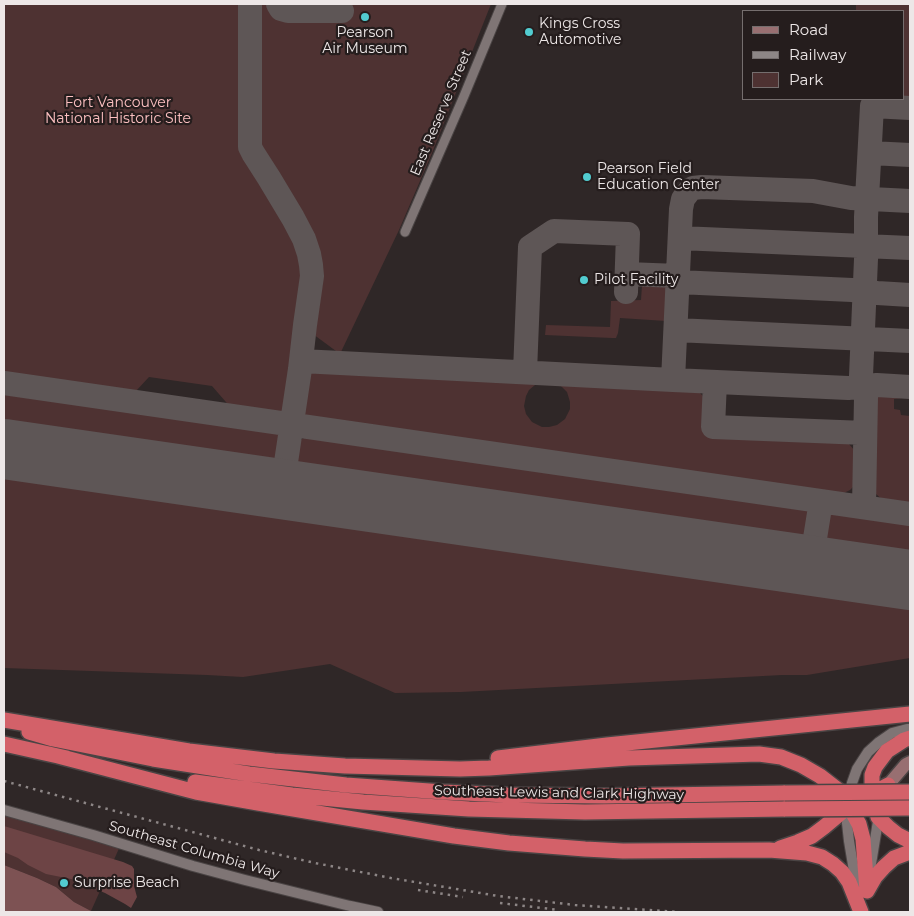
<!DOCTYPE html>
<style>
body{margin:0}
#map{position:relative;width:914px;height:916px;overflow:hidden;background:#2f2727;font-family:Montserrat,sans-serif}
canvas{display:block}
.frame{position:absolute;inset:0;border:5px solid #ede7e7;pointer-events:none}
.legend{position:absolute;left:742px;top:10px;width:162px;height:90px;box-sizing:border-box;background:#251d1d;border:1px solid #756e6e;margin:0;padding:6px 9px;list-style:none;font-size:15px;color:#ede7e7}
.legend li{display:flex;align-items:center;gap:10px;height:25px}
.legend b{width:25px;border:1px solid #756e6e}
</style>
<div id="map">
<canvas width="914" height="916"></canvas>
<div class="frame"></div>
<ul class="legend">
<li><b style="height:6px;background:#986f71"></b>Road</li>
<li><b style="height:6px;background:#8d8686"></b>Railway</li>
<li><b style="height:14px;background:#4e3232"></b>Park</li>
</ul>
</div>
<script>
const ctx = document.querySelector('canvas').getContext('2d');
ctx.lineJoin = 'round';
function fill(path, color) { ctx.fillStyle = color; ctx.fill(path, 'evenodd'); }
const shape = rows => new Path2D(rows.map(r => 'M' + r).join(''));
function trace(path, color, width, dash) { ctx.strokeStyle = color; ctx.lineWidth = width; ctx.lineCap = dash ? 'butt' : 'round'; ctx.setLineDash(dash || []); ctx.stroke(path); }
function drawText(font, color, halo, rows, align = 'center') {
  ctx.font = font + ' Montserrat,sans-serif'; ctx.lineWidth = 4.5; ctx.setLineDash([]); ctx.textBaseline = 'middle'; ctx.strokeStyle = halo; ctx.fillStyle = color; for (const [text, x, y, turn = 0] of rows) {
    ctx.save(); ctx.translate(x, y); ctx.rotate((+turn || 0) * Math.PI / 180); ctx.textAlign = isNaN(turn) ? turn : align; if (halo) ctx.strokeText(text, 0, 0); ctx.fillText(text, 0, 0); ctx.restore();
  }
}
fill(shape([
 [4,4,491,4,432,153,399,230,340,354,298,323,284,415,277,416,232,409,212,386,149,377,136,391,129,395,126,395,4,377],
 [856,4,910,4,910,103,866,102,861,100,860,99,903,99,903,11,856,11],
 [650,280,662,281,666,284,668,288,666,321,620,318,618,333,616,338,612,338,545,335,546,325,610,327,611,301,641,300,642,285,645,281],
 [317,367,683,387,690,389,700,393,703,396,706,405,706,433,840,440,849,444,855,451,858,463,858,474,854,486,850,490,840,495,829,495,308,420,302,416,300,409,305,375,309,368],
 [545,381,556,383,562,387,567,392,570,402,570,409,565,419,557,425,549,427,542,427,532,422,526,414,524,406,526,396,529,390,535,385],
 [4,389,264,427,275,431,280,436,283,442,282,454,270,467,258,473,4,437],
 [882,389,901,391,902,393,902,398,894,399,894,409,900,410,901,415,910,416,910,507,886,503,876,494,873,486,874,395,877,391],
 [314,435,790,503,808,507,811,509,810,535,804,552,307,480,298,469,295,463,295,452,297,444,302,439,308,436],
 [4,461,910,592,910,658,807,675,782,675,461,692,395,693,330,664,243,677,207,675,4,668],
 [830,510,848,511,910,520,910,567,822,555,821,533,827,514],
 [4,811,121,844,91,911,74,902,56,887,37,878,4,865]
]), '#4e3232');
fill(shape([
 [4,826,123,862,132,866,134,869,134,886,137,897,131,908,125,904,105,893,71,879,46,874,28,865,18,858,4,852]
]), '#6d4445');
fill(shape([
 [4,865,37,878,56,887,74,902,93,912,4,912]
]), '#7d5253');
trace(shape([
 [250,4,250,147,253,153,269,178,293,218,304,239,309,254,311,265,312,276,305,325,300,369,282,489],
 [278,4,281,9,288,11,342,11],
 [870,153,910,155],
 [910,201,851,198,813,191,702,187,693,188,690,190,683,199,681,209,673,380,848,388,877,385,910,387],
 [680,238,910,248],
 [627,274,678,276],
 [678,282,852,290,877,293,910,295],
 [676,330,910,341],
 [301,361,673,380],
 [525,372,530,247,554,231,628,234,626,292],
 [715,382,713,427,865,433],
 [4,383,910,514],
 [864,507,866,397,861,376,866,259,866,217,872,106,910,108],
 [800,563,806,562,812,557,821,501]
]), '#5e5656', 24);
trace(shape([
 [4,449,910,580]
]), '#5e5656', 60);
const minor = shape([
 [405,232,464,96,502,4]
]);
const tertiary = shape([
 [4,810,93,835,193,866,245,880,350,906,378,912],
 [870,870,879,815],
 [857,889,849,841,847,823,852,783,857,769,868,752,879,742,892,733,907,729,910,729]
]);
const secondary = shape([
 [888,785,906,764,910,762]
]);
const motorway = shape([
 [4,720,189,751,274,761,345,766,460,769,489,768,629,758,759,754,781,757,801,765,820,776,838,790,849,806,859,824,863,839,867,891],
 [29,732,53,739,153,759,249,774,346,785,443,792,507,795,604,796,785,793],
 [910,738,904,740,887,751,875,767,872,775,872,794,878,817,888,827,898,835,910,841],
 [4,744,67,758],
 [58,756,196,792,258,803,454,836,509,843,585,849,623,851,769,850,807,853,822,857,833,864,842,872,849,882,861,912],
 [498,758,607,745,910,714],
 [195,782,292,795,363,802,469,809,585,812,785,809],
 [780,848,798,842,812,836,824,827,849,806,888,785],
 [867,891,875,877,884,867,894,858,910,852]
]);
trace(minor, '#4a4444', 11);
trace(tertiary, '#4a4444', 12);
trace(secondary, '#4a4444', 15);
trace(motorway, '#4a4444', 18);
trace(minor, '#7f7575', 9);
trace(tertiary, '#7f7575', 10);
trace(secondary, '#986f71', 12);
trace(motorway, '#d36169', 15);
trace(shape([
 [4,781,259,850,315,863,391,878,498,896,575,905,678,912],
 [418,890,463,897],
 [500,903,559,910]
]), '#8d8686', 2.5, [2.5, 5]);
const motorwayBridge = shape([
 [785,793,910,792],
 [785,809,910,808]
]);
trace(motorwayBridge, '#4a4444', 18, []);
trace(motorwayBridge, '#d36169', 15);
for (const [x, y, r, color] of [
 [365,17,5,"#52ccd0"],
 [529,32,5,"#52ccd0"],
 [587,177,5,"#52ccd0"],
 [584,280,5,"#52ccd0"],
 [64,883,5,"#52ccd0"]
]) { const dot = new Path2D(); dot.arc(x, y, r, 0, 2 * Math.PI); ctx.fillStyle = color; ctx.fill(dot); trace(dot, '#251d1d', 2); }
drawText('14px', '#ede7e7', '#251d1d', [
 ["Kings Cross",539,24],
 ["Automotive",539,40],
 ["Pearson",365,33,"center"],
 ["Air Museum",365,49,"center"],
 ["Pearson Field",597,169],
 ["Education Center",597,185],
 ["Pilot Facility",594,280],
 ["Surprise Beach",74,883]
], 'left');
drawText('14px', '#fdc0c1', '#251d1d', [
 ["Fort Vancouver",118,103],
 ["National Historic Site",118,119]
]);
drawText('14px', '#ede7e7', '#251d1d', [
 ["East Reserve Street",441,113,-67],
 ["Southeast Lewis and Clark Highway",559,793,1],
 ["Southeast Columbia Way",194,850,16]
]);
</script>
